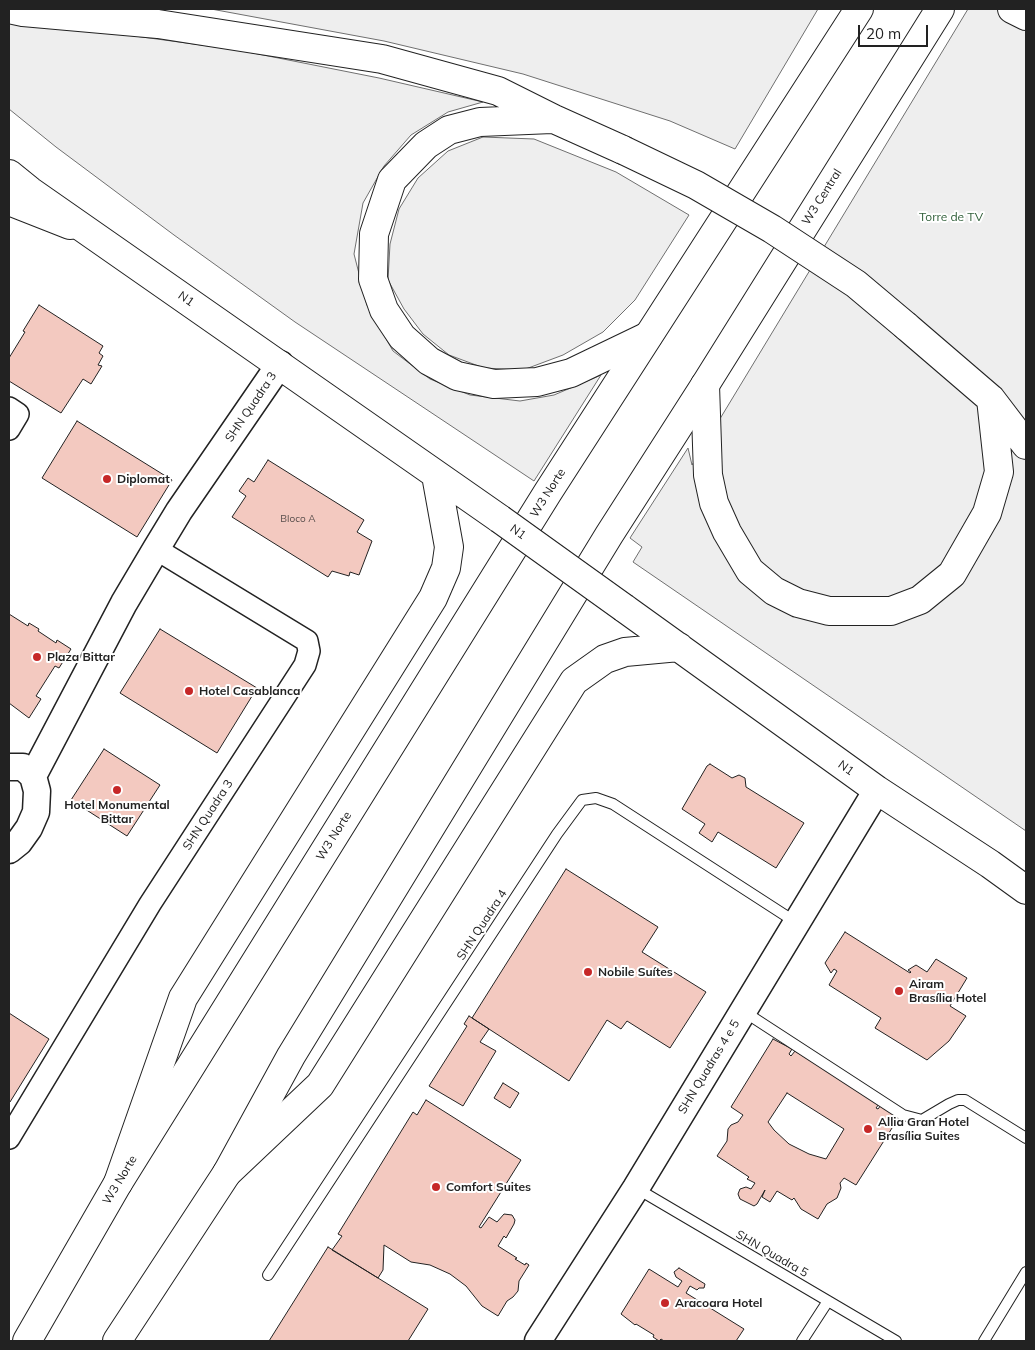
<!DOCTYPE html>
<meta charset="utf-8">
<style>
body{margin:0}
#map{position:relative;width:1035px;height:1350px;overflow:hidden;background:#fff;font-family:Mulish,sans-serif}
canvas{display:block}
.frame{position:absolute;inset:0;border:10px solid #222;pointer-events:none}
.scale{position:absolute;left:858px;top:25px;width:70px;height:22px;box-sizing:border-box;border:2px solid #222;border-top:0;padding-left:6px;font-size:15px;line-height:18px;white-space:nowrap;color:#222;-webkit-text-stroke:4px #fff;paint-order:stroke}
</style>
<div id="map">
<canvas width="1035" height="1350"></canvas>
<div class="frame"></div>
<div class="scale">20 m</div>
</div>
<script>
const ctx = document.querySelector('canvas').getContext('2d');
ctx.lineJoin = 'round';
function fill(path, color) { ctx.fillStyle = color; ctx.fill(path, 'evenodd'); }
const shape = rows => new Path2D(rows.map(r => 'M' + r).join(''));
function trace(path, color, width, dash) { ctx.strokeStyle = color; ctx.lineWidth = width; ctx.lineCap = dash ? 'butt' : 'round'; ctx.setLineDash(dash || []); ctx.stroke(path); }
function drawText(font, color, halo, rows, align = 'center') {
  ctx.font = font + ' Mulish,sans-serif'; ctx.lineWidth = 4; ctx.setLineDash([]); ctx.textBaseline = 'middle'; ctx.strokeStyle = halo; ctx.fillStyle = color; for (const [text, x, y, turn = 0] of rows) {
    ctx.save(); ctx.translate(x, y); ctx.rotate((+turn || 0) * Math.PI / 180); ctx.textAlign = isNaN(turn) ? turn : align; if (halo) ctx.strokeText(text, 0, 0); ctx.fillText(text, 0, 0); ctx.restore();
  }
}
const green = shape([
 [211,9,818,9,735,149,670,121,523,74,384,41,211,9],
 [968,9,1026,9,1026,831,633,562,642,547,630,538,688,448,692,465,968,9],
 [9,19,238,50,379,78,483,102,448,112,411,135,384,166,363,203,354,254,367,305,393,351,430,379,470,395,520,401,554,395,601,375,534,481,295,322,174,235,56,147,9,109,9,19],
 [483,137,534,139,616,172,689,215,635,300,603,332,563,355,523,370,484,368,449,355,423,334,404,309,388,280,390,244,399,209,418,178,448,151,483,137]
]);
fill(green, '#eee');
trace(green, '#6f6f6f', 1);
const building = shape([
 [39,305,103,346,99,353,103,356,98,365,102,366,91,384,83,379,61,413,9,381,9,358,25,332,23,331,39,305],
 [77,421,172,480,137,537,42,478,77,421],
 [268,460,364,520,357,532,372,541,359,575,350,572,349,576,332,571,328,577,232,517,246,496,239,491,248,478,254,482,268,460],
 [9,614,28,626,29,623,39,629,38,631,56,643,57,640,71,649,59,668,55,666,36,696,41,699,29,718,9,703,9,614],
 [160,629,257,688,217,753,120,693,160,629],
 [104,749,160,785,127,836,71,800,104,749],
 [710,764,732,778,739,775,745,778,746,787,804,823,776,868,718,832,712,842,699,833,705,824,682,809,707,766,710,764],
 [566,869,658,927,642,952,706,992,670,1048,627,1021,621,1029,607,1020,569,1081,472,1018,566,869],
 [845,932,910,973,911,972,908,970,916,965,927,972,936,959,967,978,950,1006,966,1016,949,1041,927,1060,875,1028,881,1018,829,985,837,971,834,969,831,973,825,963,845,932],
 [9,1013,49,1039,10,1102,9,1101,9,1013],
 [469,1016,489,1029,480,1042,496,1051,463,1106,429,1086,467,1026,464,1024,469,1016],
 [773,1039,792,1049,789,1054,791,1056,795,1051,879,1104,876,1108,878,1109,881,1105,899,1117,856,1185,844,1178,840,1183,841,1188,837,1198,827,1204,818,1219,801,1209,794,1198,792,1200,777,1191,770,1202,762,1197,765,1190,757,1204,754,1206,740,1199,738,1194,740,1189,746,1187,751,1189,755,1183,747,1179,749,1177,717,1156,727,1141,728,1129,731,1125,738,1122,743,1115,731,1107,773,1039],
 [787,1093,844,1129,826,1159,809,1154,789,1144,774,1130,768,1122,787,1093],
 [503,1083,519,1093,510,1108,494,1098,503,1083],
 [426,1100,521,1160,479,1227,481,1228,489,1217,497,1222,504,1214,512,1215,515,1220,514,1224,506,1238,504,1236,498,1246,517,1258,515,1259,525,1265,526,1263,529,1265,519,1281,518,1291,513,1297,507,1301,498,1316,482,1306,466,1286,450,1274,430,1265,411,1262,384,1245,383,1270,378,1278,332,1250,342,1236,338,1234,413,1112,417,1115,426,1100],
 [328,1247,428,1309,408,1341,269,1341,328,1247],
 [679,1268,705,1284,704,1288,699,1288,697,1290,690,1286,686,1293,744,1329,736,1341,664,1341,661,1339,659,1341,653,1337,654,1335,636,1324,635,1325,621,1314,649,1269,678,1287,682,1281,676,1277,674,1272,679,1268]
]);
fill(building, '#f3c9c0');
trace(building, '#222', 1);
const service = shape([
 [743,1011,903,1115,922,1120,949,1104,958,1100,965,1100,1026,1138],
 [636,1188,896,1341],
 [268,1275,557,834,582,800,596,798,613,804,797,923],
 [802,1341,828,1301],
 [984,1341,1026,1272]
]);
const minor = shape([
 [9,408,18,414,9,429],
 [9,1138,150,904,305,665,309,651,307,641,156,549]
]);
const tertiary = shape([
 [9,767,23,767,33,776,37,791,36,812,29,828,19,842,9,850],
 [33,776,124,603,156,549,179,511,280,364],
 [538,1341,636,1188,877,790]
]);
const secondary = shape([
 [9,201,70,225]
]);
const primary = shape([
 [27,1341,118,1183,548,492,859,9],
 [117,1341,227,1173,291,1056,609,535,705,385,940,9]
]);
const trunk = shape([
 [9,9,23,12,158,24,382,59,498,91,554,119,623,150],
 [1012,9,1026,16],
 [552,119,480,122,449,130,426,145,392,180,374,234,373,279,384,310,402,337,429,361,457,376,494,384,537,382,571,373,648,336],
 [9,174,30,191,500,519],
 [906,326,991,399,1026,445],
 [705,385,708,475,714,503,727,532,750,571,774,591,798,603,829,611,891,611,920,600,952,574,987,513,999,472,991,399],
 [624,608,877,790,990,864,1026,890],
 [227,1173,320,1085,574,681,605,659,625,652,679,647],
 [118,1183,183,998,433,598,446,568,449,547,436,475]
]);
trace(service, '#222', 12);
trace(minor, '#222', 24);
trace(tertiary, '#222', 29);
trace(secondary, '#222', 30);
trace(primary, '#222', 30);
trace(trunk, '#222', 30);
trace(service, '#fff', 10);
trace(minor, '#fff', 21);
trace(tertiary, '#fff', 26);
trace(secondary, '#fff', 28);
trace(primary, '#fff', 28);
trace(trunk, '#fff', 28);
const trunkBridge = shape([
 [623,150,696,185,772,229,856,284,906,326],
 [500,519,624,608]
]);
trace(trunkBridge, '#222', 30, []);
trace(trunkBridge, '#fff', 28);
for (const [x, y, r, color] of [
 [107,479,5,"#c62828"],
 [37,657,5,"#c62828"],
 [189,691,5,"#c62828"],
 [117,790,5,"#c62828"],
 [588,972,5,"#c62828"],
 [899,991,5,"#c62828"],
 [868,1129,5,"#c62828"],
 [436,1187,5,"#c62828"],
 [665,1303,5,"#c62828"]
]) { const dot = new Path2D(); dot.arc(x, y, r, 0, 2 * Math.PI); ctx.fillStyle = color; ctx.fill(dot); trace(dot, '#fff', 2); }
drawText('10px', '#564c4a', null, [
 ["Bloco A",298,519]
]);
drawText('12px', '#222', '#fff', [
 ["W3 Central",822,197,-58],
 ["N1",186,299,35],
 ["SHN Quadra 3",251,407,-56],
 ["W3 Norte",548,493,-58],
 ["N1",518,532,36],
 ["N1",846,768,36],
 ["SHN Quadra 3",208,815,-57],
 ["W3 Norte",334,836,-58],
 ["SHN Quadra 4",482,925,-57],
 ["SHN Quadras 4 e 5",709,1067,-59],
 ["W3 Norte",120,1180,-59],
 ["SHN Quadra 5",772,1254,30]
]);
drawText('12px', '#2f5e38', '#fff', [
 ["Torre de TV",951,217]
]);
drawText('bold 12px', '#222', '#fff', [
 ["Diplomat",117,479],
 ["Plaza Bittar",47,657],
 ["Hotel Casablanca",199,691],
 ["Hotel Monumental",117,805,"center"],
 ["Bittar",117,819,"center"],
 ["Nobile Suítes",598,972],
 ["Airam",909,984],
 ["Brasília Hotel",909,998],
 ["Allia Gran Hotel",878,1122],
 ["Brasília Suites",878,1136],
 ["Comfort Suites",446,1187],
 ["Aracoara Hotel",675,1303]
], 'left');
</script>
